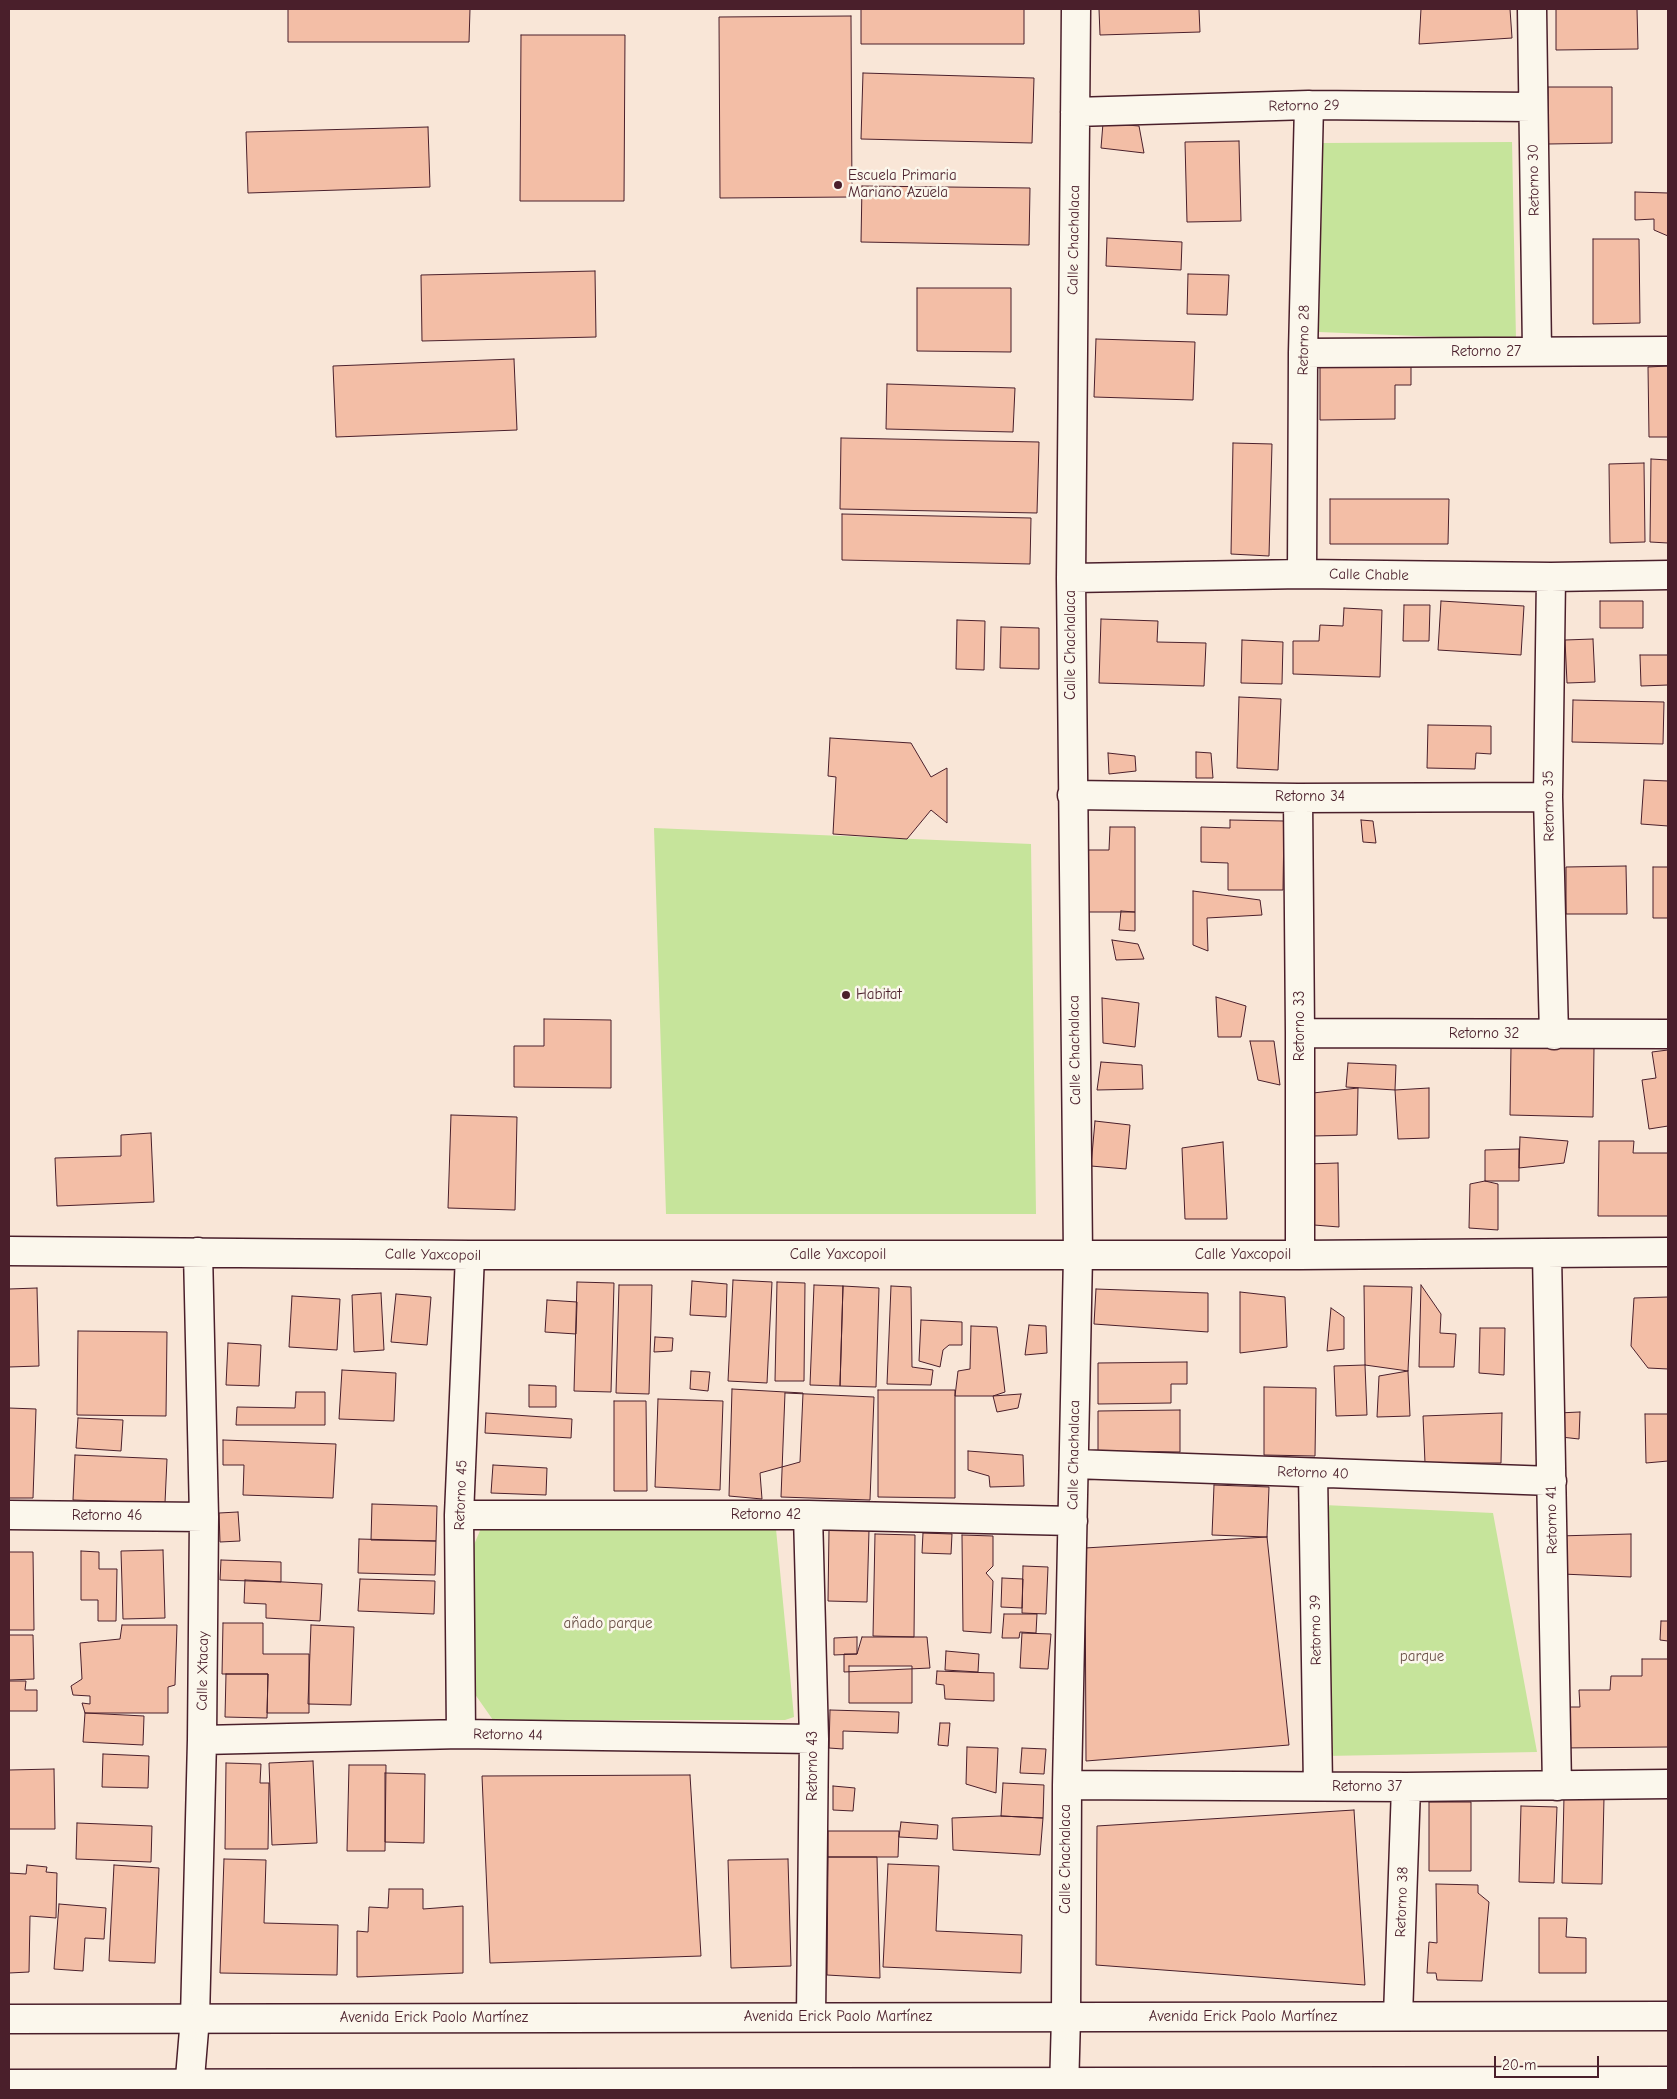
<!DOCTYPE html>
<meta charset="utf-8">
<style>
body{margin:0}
#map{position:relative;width:1677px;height:2099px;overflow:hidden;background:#f9e6d7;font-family:"Comic Neue",sans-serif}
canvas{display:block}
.frame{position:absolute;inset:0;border:10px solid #4a1f2b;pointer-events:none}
.scale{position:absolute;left:1494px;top:2056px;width:105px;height:22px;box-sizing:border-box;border:2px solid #4a1f2b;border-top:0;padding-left:6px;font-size:15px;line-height:18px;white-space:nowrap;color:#4a1f2b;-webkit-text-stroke:4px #fbf7ec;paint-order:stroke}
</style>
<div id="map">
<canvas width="1677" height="2099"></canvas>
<div class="frame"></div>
<div class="scale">20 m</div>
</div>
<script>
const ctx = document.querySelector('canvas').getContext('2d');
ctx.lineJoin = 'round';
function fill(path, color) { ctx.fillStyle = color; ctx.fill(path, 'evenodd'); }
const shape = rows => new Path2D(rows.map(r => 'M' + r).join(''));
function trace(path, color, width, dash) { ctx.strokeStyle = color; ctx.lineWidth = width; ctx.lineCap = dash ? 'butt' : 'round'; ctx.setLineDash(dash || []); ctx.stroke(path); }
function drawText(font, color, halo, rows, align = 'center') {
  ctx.font = font + ' "Comic Neue",sans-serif'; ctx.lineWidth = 5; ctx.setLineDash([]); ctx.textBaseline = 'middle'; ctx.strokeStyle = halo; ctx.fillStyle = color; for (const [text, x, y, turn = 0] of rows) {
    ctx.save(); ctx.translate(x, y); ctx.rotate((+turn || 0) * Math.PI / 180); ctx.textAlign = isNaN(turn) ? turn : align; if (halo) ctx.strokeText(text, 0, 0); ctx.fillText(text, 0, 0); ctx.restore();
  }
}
fill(shape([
 [1512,142,1516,340,1319,332,1323,143],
 [654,828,1031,844,1036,1214,666,1214],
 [1324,1505,1493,1513,1537,1752,1326,1756],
 [482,1526,776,1529,794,1717,785,1720,493,1720,472,1690,467,1561]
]), '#c6e49b');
const building = shape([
 [288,9,470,9,469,42,288,42,288,9],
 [861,9,1024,9,1024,44,861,44,861,9],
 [1099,9,1199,9,1200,32,1100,35,1099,9],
 [1421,9,1510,9,1512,38,1419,44,1421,9],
 [1556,9,1637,9,1638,49,1556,50,1556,9],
 [851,16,852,197,720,198,719,17,851,16],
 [521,35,625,35,624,201,520,201,521,35],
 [863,73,1034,78,1032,143,861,139,863,73],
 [1548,87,1612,87,1612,143,1548,144,1548,87],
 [1103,123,1139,126,1144,153,1101,148,1103,123],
 [428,127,430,187,248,193,246,132,428,127],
 [1239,141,1241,221,1187,222,1185,142,1239,141],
 [862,186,1030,188,1029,245,861,242,862,186],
 [1635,192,1668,193,1668,236,1654,230,1654,219,1635,220,1635,192],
 [1107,238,1182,242,1181,270,1106,266,1107,238],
 [1593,239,1639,239,1640,323,1593,324,1593,239],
 [595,271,596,337,422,341,421,275,595,271],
 [1188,274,1229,275,1227,315,1187,314,1188,274],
 [917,288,1011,288,1011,352,917,351,917,288],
 [1096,339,1195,342,1193,400,1094,397,1096,339],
 [514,359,517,430,336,437,333,366,514,359],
 [1411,362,1411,385,1395,385,1395,419,1320,420,1320,363,1411,362],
 [1668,366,1668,437,1649,437,1648,367,1668,366],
 [887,384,1015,388,1013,432,886,429,887,384],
 [841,438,1039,442,1037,513,840,509,841,438],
 [1233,443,1272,444,1269,556,1231,554,1233,443],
 [1651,459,1668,460,1668,543,1650,542,1651,459],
 [1644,463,1645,542,1610,543,1609,464,1644,463],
 [1330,499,1449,499,1448,544,1330,544,1330,499],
 [842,514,1031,518,1030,564,842,560,842,514],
 [1441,601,1524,606,1521,655,1438,650,1441,601],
 [1600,601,1643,601,1643,628,1600,628,1600,601],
 [1404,605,1430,605,1429,641,1403,641,1404,605],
 [1344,608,1382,610,1380,677,1293,674,1293,641,1319,641,1320,625,1343,626,1344,608],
 [1101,619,1158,621,1157,642,1206,643,1204,686,1099,683,1101,619],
 [957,620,985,621,984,670,956,669,957,620],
 [1001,627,1039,628,1039,669,1000,668,1001,627],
 [1593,639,1595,682,1567,683,1565,640,1593,639],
 [1242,640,1283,642,1282,684,1241,683,1242,640],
 [1640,655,1668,655,1668,685,1641,686,1640,655],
 [1239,697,1281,699,1278,770,1237,768,1239,697],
 [1573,700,1664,702,1663,744,1572,742,1573,700],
 [1428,725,1491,726,1491,754,1476,753,1475,769,1427,768,1428,725],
 [830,738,911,743,931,777,947,768,947,823,931,810,907,839,833,834,836,777,828,776,830,738],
 [1196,752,1211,753,1213,778,1196,778,1196,752],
 [1108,753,1135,756,1136,771,1109,774,1108,753],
 [1644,780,1668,781,1668,826,1641,824,1644,780],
 [1230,820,1284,821,1283,890,1228,890,1228,863,1201,862,1201,827,1230,828,1230,820],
 [1361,820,1373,821,1376,843,1363,842,1361,820],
 [1110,827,1135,827,1135,912,1084,912,1084,850,1109,850,1110,827],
 [1626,866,1627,914,1566,914,1566,867,1626,866],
 [1653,867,1668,867,1668,918,1653,918,1653,867],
 [1193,891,1260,900,1262,915,1207,918,1208,951,1193,945,1193,891],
 [1121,911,1135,912,1135,931,1119,930,1121,911],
 [1112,940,1138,944,1144,959,1116,960,1112,940],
 [1216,997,1246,1006,1241,1037,1218,1037,1216,997],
 [1102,998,1139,1003,1135,1047,1103,1043,1102,998],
 [544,1019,611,1020,611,1088,514,1087,514,1046,544,1046,544,1019],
 [1250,1041,1274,1041,1280,1085,1258,1080,1250,1041],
 [1511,1047,1594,1048,1593,1117,1510,1115,1511,1047],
 [1668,1050,1668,1126,1649,1129,1642,1080,1656,1078,1652,1052,1668,1050],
 [1101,1062,1142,1065,1143,1089,1097,1090,1101,1062],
 [1348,1063,1396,1065,1395,1090,1346,1087,1348,1063],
 [1358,1088,1357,1135,1312,1136,1313,1093,1358,1088],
 [1429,1088,1429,1138,1398,1139,1395,1090,1429,1088],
 [451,1115,517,1117,515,1210,448,1208,451,1115],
 [1095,1121,1130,1125,1126,1169,1091,1166,1095,1121],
 [151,1133,154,1202,57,1206,55,1158,121,1156,121,1135,151,1133],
 [1520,1137,1568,1141,1564,1163,1519,1168,1520,1137],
 [1599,1141,1634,1141,1633,1153,1668,1153,1668,1216,1598,1216,1599,1141],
 [1223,1142,1227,1219,1185,1219,1182,1148,1223,1142],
 [1519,1149,1519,1181,1485,1181,1485,1150,1519,1149],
 [1338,1163,1339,1227,1314,1225,1308,1164,1338,1163],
 [1485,1181,1498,1184,1498,1230,1469,1228,1470,1184,1485,1181],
 [733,1280,772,1282,767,1383,728,1381,733,1280],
 [692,1281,727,1284,726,1317,690,1315,692,1281],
 [577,1282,614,1283,611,1392,574,1391,577,1282],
 [777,1282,805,1283,804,1381,775,1381,777,1282],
 [619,1285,652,1285,649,1394,616,1393,619,1285],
 [814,1285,843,1286,840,1386,810,1385,814,1285],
 [1421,1285,1441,1314,1440,1333,1456,1334,1454,1367,1419,1367,1421,1285],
 [843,1286,879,1288,876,1387,840,1386,843,1286],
 [891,1286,911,1287,912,1367,933,1370,931,1385,887,1384,891,1286],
 [1364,1286,1412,1287,1408,1371,1365,1365,1364,1286],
 [37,1288,39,1366,9,1367,9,1289,37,1288],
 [1096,1289,1208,1293,1208,1332,1094,1324,1096,1289],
 [1240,1292,1285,1297,1287,1347,1240,1353,1240,1292],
 [381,1293,384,1350,354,1352,352,1295,381,1293],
 [396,1294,431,1297,427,1345,391,1342,396,1294],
 [292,1296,340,1299,337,1350,289,1347,292,1296],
 [1668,1297,1668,1369,1648,1368,1631,1346,1634,1298,1668,1297],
 [547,1300,577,1302,576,1334,545,1332,547,1300],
 [1331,1308,1344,1317,1344,1349,1327,1351,1331,1308],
 [921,1320,962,1322,962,1345,949,1345,943,1350,940,1367,919,1361,921,1320],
 [1029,1325,1046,1326,1047,1353,1025,1355,1029,1325],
 [971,1326,997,1327,1005,1392,993,1396,955,1396,958,1371,970,1369,971,1326],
 [1480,1328,1505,1328,1504,1375,1479,1373,1480,1328],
 [78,1331,167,1332,166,1416,77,1415,78,1331],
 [655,1337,673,1338,672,1351,654,1352,655,1337],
 [228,1343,261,1345,259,1386,226,1385,228,1343],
 [1187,1362,1187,1384,1171,1384,1171,1403,1098,1404,1098,1363,1187,1362],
 [1365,1365,1367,1415,1336,1416,1334,1366,1365,1365],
 [342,1370,396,1373,394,1421,339,1419,342,1370],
 [691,1371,710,1372,708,1391,690,1389,691,1371],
 [1408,1371,1410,1416,1377,1417,1379,1376,1408,1371],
 [529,1385,556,1386,556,1407,529,1407,529,1385],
 [1264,1387,1316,1388,1315,1456,1264,1455,1264,1387],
 [732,1389,803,1393,800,1462,760,1473,762,1499,729,1496,732,1389],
 [878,1390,955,1390,955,1498,878,1497,878,1390],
 [296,1392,325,1392,325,1425,236,1425,237,1407,295,1408,296,1392],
 [785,1393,874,1397,870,1500,781,1497,785,1393],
 [1021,1394,1018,1408,997,1412,993,1396,1021,1394],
 [658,1399,723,1401,720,1490,655,1487,658,1399],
 [614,1401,646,1401,647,1491,614,1491,614,1401],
 [9,1408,36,1409,33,1498,9,1498,9,1408],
 [1180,1410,1180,1452,1098,1451,1098,1411,1180,1410],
 [1580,1412,1579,1439,1561,1437,1558,1413,1580,1412],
 [486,1413,572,1419,571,1438,485,1433,486,1413],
 [1502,1413,1501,1463,1425,1463,1423,1416,1502,1413],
 [1645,1414,1668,1414,1668,1461,1646,1463,1645,1414],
 [78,1418,123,1420,121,1451,76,1448,78,1418],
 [223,1440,336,1444,333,1498,243,1495,244,1465,223,1465,223,1440],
 [968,1451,1023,1455,1024,1486,990,1487,989,1476,968,1470,968,1451],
 [75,1455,167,1459,165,1503,73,1500,75,1455],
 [493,1465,547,1468,546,1495,491,1493,493,1465],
 [1214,1485,1269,1487,1267,1537,1212,1535,1214,1485],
 [372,1504,437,1506,436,1541,371,1540,372,1504],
 [238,1512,240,1541,220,1542,219,1513,238,1512],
 [829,1530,869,1530,867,1602,828,1601,829,1530],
 [923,1533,952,1534,951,1554,922,1553,923,1533],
 [875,1534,915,1535,914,1637,873,1636,875,1534],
 [1631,1534,1631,1577,1562,1574,1558,1536,1631,1534],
 [962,1535,993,1536,993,1566,986,1573,993,1581,991,1633,963,1631,962,1535],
 [1267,1537,1289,1745,1086,1761,1085,1548,1267,1537],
 [359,1539,436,1541,435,1575,358,1573,359,1539],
 [163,1550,165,1618,123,1619,121,1551,163,1550],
 [81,1551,99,1552,99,1569,117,1569,116,1621,98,1621,98,1600,81,1600,81,1551],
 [9,1552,33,1552,34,1630,9,1630,9,1552],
 [221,1560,281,1562,281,1582,220,1580,221,1560],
 [1023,1566,1048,1567,1046,1614,1022,1613,1023,1566],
 [1002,1578,1023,1579,1022,1608,1001,1607,1002,1578],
 [360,1579,435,1581,434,1614,358,1611,360,1579],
 [245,1580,322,1584,320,1621,266,1618,266,1604,244,1603,245,1580],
 [1004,1614,1037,1614,1036,1633,1020,1632,1019,1638,1002,1638,1004,1614],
 [1661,1621,1668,1621,1668,1641,1660,1640,1661,1621],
 [223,1623,263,1623,263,1654,309,1654,309,1713,267,1713,268,1674,222,1674,223,1623],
 [122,1625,177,1625,175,1685,168,1687,168,1713,85,1713,82,1703,90,1704,90,1696,73,1695,71,1686,82,1679,80,1643,120,1639,122,1625],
 [311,1625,354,1627,351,1705,308,1704,311,1625],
 [1022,1633,1051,1634,1048,1669,1020,1668,1022,1633],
 [9,1635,33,1635,34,1679,9,1680,9,1635],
 [857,1637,857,1654,834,1655,834,1638,857,1637],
 [862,1637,927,1637,930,1668,844,1672,844,1654,857,1654,862,1637],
 [946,1651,979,1654,978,1672,945,1670,946,1651],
 [1642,1659,1668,1659,1668,1747,1560,1748,1559,1707,1580,1707,1579,1690,1610,1690,1611,1676,1642,1676,1642,1659],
 [849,1666,912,1666,912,1703,849,1703,849,1666],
 [937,1671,994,1673,994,1701,945,1699,944,1685,936,1684,937,1671],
 [226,1674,268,1674,267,1718,225,1717,226,1674],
 [9,1681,26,1681,25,1690,37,1690,37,1711,9,1711,9,1681],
 [830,1710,899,1712,898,1733,843,1731,843,1749,829,1748,830,1710],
 [85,1713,144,1716,143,1745,83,1742,85,1713],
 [940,1723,950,1723,948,1746,938,1745,940,1723],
 [967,1747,998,1748,996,1793,966,1784,967,1747],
 [1022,1748,1046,1749,1044,1774,1020,1773,1022,1748],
 [103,1754,149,1756,148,1788,102,1787,103,1754],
 [313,1761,317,1843,272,1845,269,1763,313,1761],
 [226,1763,261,1764,260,1783,269,1783,268,1849,225,1849,226,1763],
 [349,1765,386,1765,385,1851,347,1851,349,1765],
 [54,1769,55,1829,9,1829,9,1770,54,1769],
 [385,1773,425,1774,424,1843,385,1842,385,1773],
 [690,1775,701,1956,490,1963,482,1776,690,1775],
 [1003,1783,1044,1785,1043,1818,1001,1816,1003,1783],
 [833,1786,855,1788,853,1811,833,1810,833,1786],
 [1564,1797,1604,1798,1602,1884,1562,1883,1564,1797],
 [1429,1802,1471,1802,1471,1871,1429,1871,1429,1802],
 [1521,1806,1557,1807,1554,1883,1519,1882,1521,1806],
 [1354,1810,1365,1985,1096,1965,1097,1826,1354,1810],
 [1001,1816,1043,1818,1040,1855,953,1850,952,1818,1001,1816],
 [901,1822,938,1825,937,1839,899,1837,901,1822],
 [77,1823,152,1826,151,1862,76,1859,77,1823],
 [828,1831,899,1831,898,1857,828,1857,828,1831],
 [828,1857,877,1857,880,1978,827,1975,828,1857],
 [224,1859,266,1860,264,1923,338,1925,337,1975,220,1973,224,1859],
 [788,1859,791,1966,731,1968,728,1860,788,1859],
 [888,1864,939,1866,936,1931,1022,1935,1021,1973,883,1967,888,1864],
 [27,1865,47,1867,46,1872,57,1873,56,1918,30,1916,29,1972,9,1973,9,1873,26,1874,27,1865],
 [114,1865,159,1868,155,1963,109,1961,114,1865],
 [1436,1884,1478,1885,1478,1893,1489,1902,1482,1981,1437,1980,1436,1973,1427,1973,1429,1942,1437,1943,1436,1884],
 [389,1889,423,1889,423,1909,463,1906,463,1973,357,1977,357,1931,368,1932,369,1907,388,1908,389,1889],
 [59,1904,106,1908,104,1939,85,1938,83,1971,54,1969,59,1904],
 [1539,1918,1567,1918,1566,1937,1586,1938,1586,1973,1539,1973,1539,1918]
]);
fill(building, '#f3bea6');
trace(building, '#4a1f2b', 1);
const minor = shape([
 [1532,9,1537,351],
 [1075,112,1309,105,1532,107],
 [1303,353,1668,351],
 [1302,574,1303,353,1309,105],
 [1551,577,1548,797,1554,1035],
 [1071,578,1302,574,1551,577,1668,575],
 [1072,795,1298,798,1548,797],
 [1298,798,1300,1033,1300,1255],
 [1300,1033,1668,1034],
 [9,1251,470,1255,1300,1255,1668,1252],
 [1547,1254,1557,1786],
 [1074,1464,1552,1481],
 [1313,1473,1318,1786],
 [9,1515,204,1517],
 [459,1515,808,1515,1073,1521],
 [808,1515,814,1739,811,2017],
 [461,1734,459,1515,470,1255],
 [202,1740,461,1734,814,1739],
 [1067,1785,1406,1787,1668,1784],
 [1398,2016,1406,1787],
 [189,2090,195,2018,202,1740,204,1517,198,1252],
 [1064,2090,1066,2017,1067,1785,1078,1255,1071,578,1076,9]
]);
const major = shape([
 [9,2019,1668,2016],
 [9,2084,1668,2081]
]);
trace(minor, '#4a1f2b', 31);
trace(major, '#4a1f2b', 31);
trace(minor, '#fbf7ec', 28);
trace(major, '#fbf7ec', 28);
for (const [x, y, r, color] of [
 [838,185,5,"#4a1f2b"],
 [846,995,5,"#4a1f2b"]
]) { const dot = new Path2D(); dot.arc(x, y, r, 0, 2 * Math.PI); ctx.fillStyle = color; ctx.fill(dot); trace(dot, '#fbf7ec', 2); }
drawText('15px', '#4a1f2b', '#fbf7ec', [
 ["Retorno 29",1304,106,-1],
 ["Retorno 30",1534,180,-91],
 ["Calle Chachalaca",1074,240,-89],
 ["Retorno 28",1304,340,-89],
 ["Retorno 27",1486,352],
 ["Calle Chable",1369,575,1],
 ["Calle Chachalaca",1071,645,-90],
 ["Retorno 34",1310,797],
 ["Retorno 35",1549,806,-91],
 ["Retorno 33",1300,1026,-90],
 ["Retorno 32",1484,1034],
 ["Calle Chachalaca",1075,1050,-91],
 ["Calle Yaxcopoil",433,1255,1],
 ["Calle Yaxcopoil",838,1255],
 ["Calle Yaxcopoil",1243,1255],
 ["Calle Chachalaca",1074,1455,-89],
 ["Retorno 40",1313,1473,2],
 ["Retorno 45",461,1495,-88],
 ["Retorno 42",766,1515],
 ["Retorno 46",107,1516],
 ["Retorno 41",1552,1520,-91],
 ["Retorno 39",1316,1630,-91],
 ["Calle Xtacay",203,1671,-89],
 ["Retorno 44",508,1735,1],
 ["Retorno 43",813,1766,-90],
 ["Retorno 37",1367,1787],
 ["Calle Chachalaca",1066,1859,-90],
 ["Retorno 38",1402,1902,-88],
 ["Avenida Erick Paolo Martínez",838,2017],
 ["Avenida Erick Paolo Martínez",1243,2017],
 ["Avenida Erick Paolo Martínez",434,2018]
]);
drawText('15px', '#4a1f2b', '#fbf7ec', [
 ["Escuela Primaria",848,176],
 ["Mariano Azuela",848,193],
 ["Habitat",856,995]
], 'left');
drawText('15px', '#695047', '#fbf7ec', [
 ["añado parque",608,1624],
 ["parque",1422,1657]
]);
</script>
